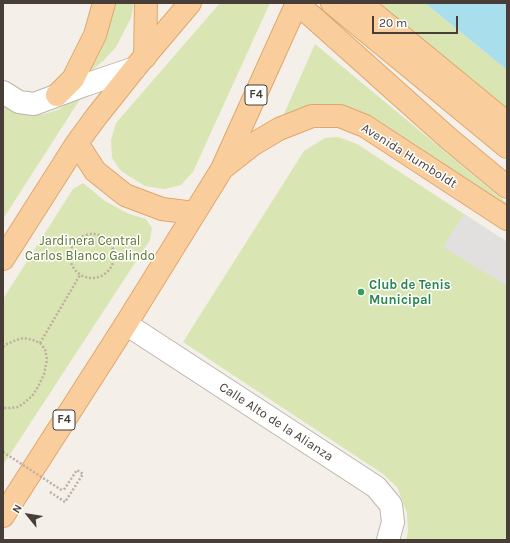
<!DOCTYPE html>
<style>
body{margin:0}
#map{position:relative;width:510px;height:543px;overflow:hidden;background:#f4efe9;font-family:Karla,sans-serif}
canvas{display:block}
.frame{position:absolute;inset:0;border:4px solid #473e38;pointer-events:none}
.north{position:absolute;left:8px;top:495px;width:40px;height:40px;-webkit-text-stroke:3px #fff;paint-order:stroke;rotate:300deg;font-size:11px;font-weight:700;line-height:16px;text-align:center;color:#473e38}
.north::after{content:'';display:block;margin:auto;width:14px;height:18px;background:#473e38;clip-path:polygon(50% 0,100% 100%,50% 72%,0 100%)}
.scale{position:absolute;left:372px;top:16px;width:86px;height:18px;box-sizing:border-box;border:2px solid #473e38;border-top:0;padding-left:5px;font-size:12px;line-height:14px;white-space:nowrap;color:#473e38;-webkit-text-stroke:3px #fff;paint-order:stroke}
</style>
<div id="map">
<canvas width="510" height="543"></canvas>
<div class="frame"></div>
<div class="north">N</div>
<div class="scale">20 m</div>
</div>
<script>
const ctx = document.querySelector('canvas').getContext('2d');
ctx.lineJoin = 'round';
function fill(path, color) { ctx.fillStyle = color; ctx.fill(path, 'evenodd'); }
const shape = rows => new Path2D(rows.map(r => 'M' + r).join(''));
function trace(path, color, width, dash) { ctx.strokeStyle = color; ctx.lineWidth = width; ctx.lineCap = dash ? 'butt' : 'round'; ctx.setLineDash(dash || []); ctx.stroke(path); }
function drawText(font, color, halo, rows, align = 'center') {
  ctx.font = font + ' Karla,sans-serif'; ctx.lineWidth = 3; ctx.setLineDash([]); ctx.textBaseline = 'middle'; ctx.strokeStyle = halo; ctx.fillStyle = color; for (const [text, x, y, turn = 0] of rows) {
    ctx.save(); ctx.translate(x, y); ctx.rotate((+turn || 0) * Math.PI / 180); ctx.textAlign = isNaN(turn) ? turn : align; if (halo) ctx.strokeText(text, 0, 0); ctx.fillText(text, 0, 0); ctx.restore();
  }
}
fill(shape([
 [114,3,134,3,131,18,116,47,103,61,89,73,99,52,112,17],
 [220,3,270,3,193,172,181,185,164,189,145,186,121,171,112,158,111,140,116,123],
 [373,3,425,3,507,70,507,112],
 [315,44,507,203,507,208,324,107,298,110,283,116],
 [84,93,3,219,3,106,14,111,27,115,40,115,58,110],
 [338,137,357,144,507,242,507,540,406,540,408,532,407,513,397,487,383,474,183,342,304,151,325,138],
 [83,183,105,201,129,214,146,219,152,228,150,240,3,465,3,299,73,189]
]), '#d9e6b4');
fill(shape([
 [464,214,507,242,507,286,443,247]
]), '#e2e0de');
fill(shape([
 [425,3,507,3,507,70]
]), '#a9deed');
const minor = shape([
 [3,92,19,102,34,104,85,85,135,68],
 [126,324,376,487,391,505,393,522,388,540]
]);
const primary = shape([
 [297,3,448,138,507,187],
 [332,3,507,147],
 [362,3,367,8,507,123],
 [145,57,146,3],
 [57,95,73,79,95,35,104,3],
 [77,143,95,171,125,195,162,209,194,213],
 [224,167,252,145,279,129,312,116,340,116,365,126,507,219],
 [3,259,77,143,96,117,135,68,190,3],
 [3,516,126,324,222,169,297,3]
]);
trace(minor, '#bfb5ac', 24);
trace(primary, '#dfa76c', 24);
trace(shape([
 '70 256a22 22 0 1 1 44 0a22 22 0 1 1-44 0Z',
 [40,343,80,275],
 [3,347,5,345,16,340,24,338,33,340,40,343,45,349,47,360,44,374,38,387,32,396,24,403,18,407,10,408,3,408],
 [50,492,65,502,83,474,77,470,63,491]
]), '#c0ae9e', 2.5, [2, 2]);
trace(minor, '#fff', 22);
trace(primary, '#face9c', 22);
trace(shape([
 [3,452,63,491]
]), '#c0ae9e', 2.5, [2, 2]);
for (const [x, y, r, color] of [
 [361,292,4,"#2e9e5b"]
]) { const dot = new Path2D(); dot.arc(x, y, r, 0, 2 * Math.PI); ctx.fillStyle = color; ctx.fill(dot); trace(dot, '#fff', 1.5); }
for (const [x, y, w] of [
 [256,95,22],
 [64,420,22]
]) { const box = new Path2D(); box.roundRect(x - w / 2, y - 10, w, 20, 3); ctx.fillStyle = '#fff'; ctx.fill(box); trace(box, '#473e38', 1); }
drawText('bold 12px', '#473e38', null, [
 ["F4",256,95],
 ["F4",64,420]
]);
drawText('13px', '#473e38', '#fff', [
 ["Avenida Humboldt",409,156,32],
 ["Calle Alto de la Alianza",276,422,33]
]);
drawText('13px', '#57772d', '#fff', [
 ["Jardinera Central",90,241],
 ["Carlos Blanco Galindo",90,256]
]);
drawText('bold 13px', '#27864d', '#fff', [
 ["Club de Tenis",369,285],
 ["Municipal",369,300]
], 'left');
</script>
